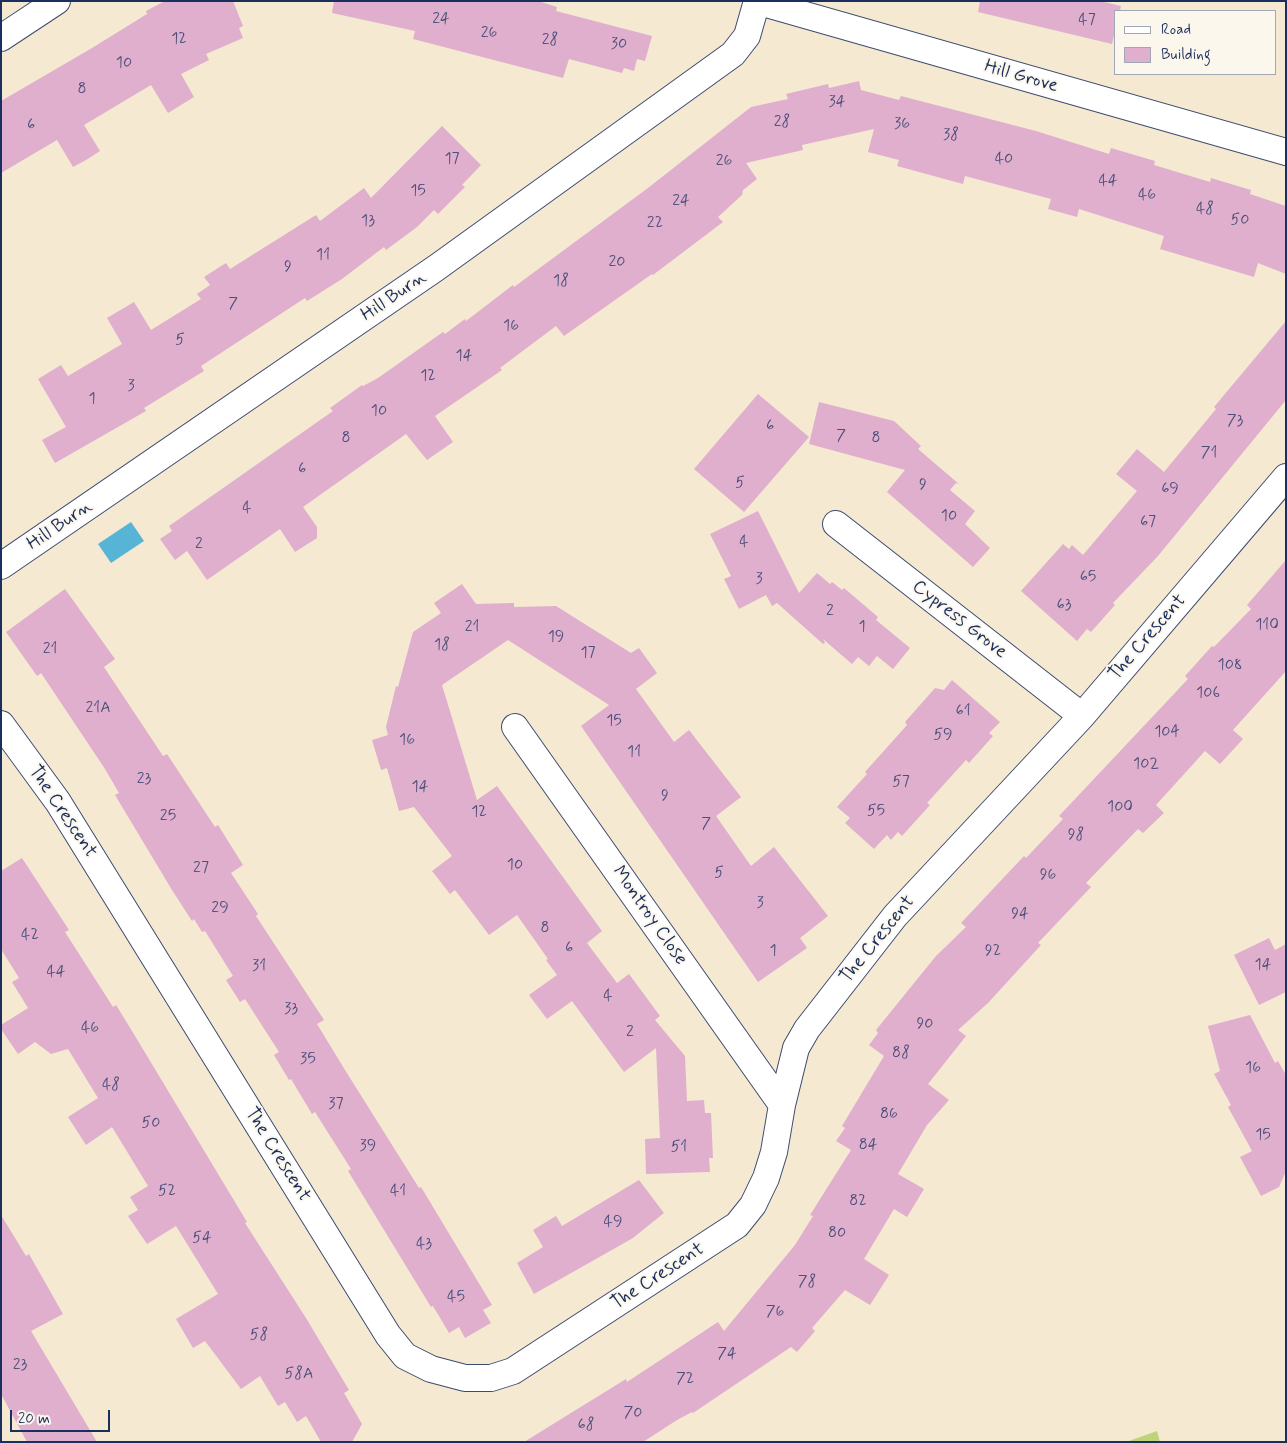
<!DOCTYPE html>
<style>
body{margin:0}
#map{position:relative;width:1287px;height:1443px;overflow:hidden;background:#f5e9d2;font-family:Mynerve,sans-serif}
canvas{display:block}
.frame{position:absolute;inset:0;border:2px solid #1b2f5e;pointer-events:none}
.legend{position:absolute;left:1114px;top:10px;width:162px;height:65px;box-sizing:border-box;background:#fbf7ec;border:1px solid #a1a7b3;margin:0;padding:6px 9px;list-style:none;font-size:15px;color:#1b2f5e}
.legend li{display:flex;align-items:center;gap:10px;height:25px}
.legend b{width:25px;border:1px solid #a1a7b3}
.scale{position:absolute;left:10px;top:1410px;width:100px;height:22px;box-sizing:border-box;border:2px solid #1b2f5e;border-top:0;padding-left:6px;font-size:15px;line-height:18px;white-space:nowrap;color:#1b2f5e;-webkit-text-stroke:4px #fbf7ec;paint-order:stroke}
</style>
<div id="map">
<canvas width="1287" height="1443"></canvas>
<div class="frame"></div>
<ul class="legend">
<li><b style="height:6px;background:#fff"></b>Road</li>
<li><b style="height:14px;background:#dfafcd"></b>Building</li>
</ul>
<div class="scale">20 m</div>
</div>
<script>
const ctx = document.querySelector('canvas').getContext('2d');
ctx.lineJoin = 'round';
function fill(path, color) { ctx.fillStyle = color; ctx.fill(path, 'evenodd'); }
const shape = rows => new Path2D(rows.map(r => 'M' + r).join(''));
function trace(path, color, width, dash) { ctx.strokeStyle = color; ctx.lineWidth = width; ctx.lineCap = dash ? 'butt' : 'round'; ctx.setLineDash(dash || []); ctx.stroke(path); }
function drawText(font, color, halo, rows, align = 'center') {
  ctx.font = font + ' Mynerve,sans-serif'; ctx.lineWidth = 4; ctx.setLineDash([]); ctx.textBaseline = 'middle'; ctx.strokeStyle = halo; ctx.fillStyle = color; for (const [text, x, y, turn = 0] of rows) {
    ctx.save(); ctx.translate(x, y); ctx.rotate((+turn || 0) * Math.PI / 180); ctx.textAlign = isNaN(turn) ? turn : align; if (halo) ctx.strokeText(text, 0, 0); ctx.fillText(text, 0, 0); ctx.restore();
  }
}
fill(shape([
 [1157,1431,1160,1442,1126,1442]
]), '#bdd478');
fill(shape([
 [131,522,144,541,111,563,98,544]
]), '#58b4d6');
fill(shape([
 [165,1,233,1,243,26,239,28,243,38,206,54,209,60,181,74,194,97,168,113,151,85,84,125,100,151,86,160,73,167,57,140,1,173,1,101,92,48,147,14,146,11],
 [334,1,538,1,557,7,556,11,652,36,645,61,637,59,634,71,624,68,622,73,569,59,563,78,413,39,415,31,332,13],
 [980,1,1100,1,1121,6,1120,11,1116,11,1116,27,1112,44,978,12],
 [859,81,861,90,899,100,901,96,1036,131,1109,154,1111,148,1155,161,1154,165,1210,182,1211,178,1251,190,1250,194,1286,206,1286,274,1258,263,1254,277,1160,249,1164,236,1079,209,1077,217,1048,209,1051,199,965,176,963,184,897,166,899,160,868,152,874,129,802,145,803,150,746,163,757,179,743,190,742,195,718,217,723,222,653,275,652,274,564,336,556,326,500,368,502,370,435,416,453,442,427,460,406,434,303,507,317,527,317,538,295,552,280,529,207,580,187,551,175,560,160,539,172,531,169,526,333,411,330,408,362,385,363,386,378,378,443,332,445,334,465,319,466,321,513,285,514,287,648,188,751,107,788,99,786,94,828,84,829,88],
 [442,126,481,165,462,185,465,187,438,214,434,210,417,227,386,250,384,247,342,279,307,301,305,298,201,366,204,371,144,408,146,411,55,463,42,440,66,427,38,379,61,365,68,376,122,344,107,318,134,302,151,330,201,299,197,294,210,285,204,277,226,263,230,269,316,215,320,221,364,188,371,198],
 [1286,321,1286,400,1158,556,1113,603,1115,605,1091,632,1087,629,1077,641,1021,591,1063,544,1069,549,1072,545,1083,555,1137,491,1116,474,1137,449,1164,472,1216,409,1214,407],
 [758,394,809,437,744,512,694,469],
 [819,402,894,421,921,446,918,449,959,484,956,483,950,490,975,511,965,524,990,548,973,567,887,492,905,470,809,444],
 [758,511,799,593,817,573,830,584,832,582,842,590,844,588,878,617,876,620,910,648,893,669,877,656,869,666,858,657,852,664,823,639,825,643,823,644,777,603,772,606,766,595,739,609,724,579,731,576,710,534],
 [1286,560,1286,671,1233,730,1243,739,1220,764,1205,751,1156,805,1164,813,1143,833,1138,829,1086,883,1091,887,1038,943,1041,945,988,1003,958,1030,966,1036,928,1084,949,1100,927,1125,898,1174,924,1189,907,1217,894,1209,864,1259,889,1275,870,1305,845,1290,812,1328,815,1331,797,1352,791,1347,693,1413,692,1412,677,1420,643,1442,524,1442,626,1379,627,1382,718,1322,724,1331,795,1245,813,1216,810,1215,851,1150,836,1141,845,1128,842,1126,884,1056,869,1045,878,1033,876,1030,936,956,966,927,961,923,1024,856,1026,858,1063,819,1059,816,1188,679,1185,676,1212,646,1214,647,1251,609,1247,605],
 [462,584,476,604,514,603,514,607,556,606,631,653,639,648,657,673,636,689,674,742,689,730,741,797,716,816,751,866,774,847,828,916,800,938,807,948,758,982,581,726,609,705,508,640,442,685,477,800,497,786,602,931,587,943,617,983,629,974,660,1016,655,1020,685,1056,687,1101,704,1100,705,1113,711,1113,713,1158,709,1158,710,1172,646,1174,645,1139,660,1138,656,1048,624,1072,572,1001,547,1019,529,995,557,975,546,960,548,959,517,915,489,935,455,890,450,894,432,871,452,856,414,807,399,811,387,768,381,770,372,740,388,735,386,727,396,686,398,687,413,632,441,613,434,603],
 [65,589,115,659,104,667,163,756,167,754,215,827,218,825,243,865,231,873,258,914,256,916,324,1020,317,1024,345,1070,419,1188,421,1187,492,1305,483,1310,491,1323,465,1338,459,1327,449,1333,433,1306,431,1307,348,1171,351,1169,315,1112,312,1114,291,1079,289,1080,274,1055,279,1052,245,999,240,1002,226,980,233,976,205,931,202,932,194,919,192,921,172,890,115,795,119,793,105,769,41,673,37,676,6,632],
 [952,680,1000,722,989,733,993,736,969,763,966,760,927,803,930,805,902,836,898,832,891,840,887,835,874,849,845,823,850,818,837,807,867,774,865,772,907,725,905,722,935,688,944,690],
 [22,858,69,930,65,932,113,1007,116,1005,129,1026,247,1222,245,1223,306,1318,349,1390,344,1393,362,1424,352,1442,321,1442,306,1416,297,1422,285,1402,278,1406,260,1376,241,1389,205,1341,193,1348,176,1319,218,1294,176,1226,147,1244,128,1216,138,1210,130,1197,148,1186,112,1127,86,1145,68,1117,98,1098,68,1049,51,1054,35,1042,18,1054,1,1029,1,1025,28,1008,12,982,19,978,1,949,1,871],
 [1269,938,1275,950,1286,944,1286,992,1259,1005,1234,955],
 [1250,1015,1275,1063,1278,1061,1286,1075,1286,1171,1279,1187,1261,1196,1240,1157,1252,1151,1228,1107,1231,1105,1214,1074,1220,1071,1208,1026],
 [639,1180,664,1213,633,1238,534,1294,517,1263,543,1247,533,1230,556,1216,562,1226],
 [1,1215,26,1256,29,1254,63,1314,31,1331,97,1442,27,1442,1,1394]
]), '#dfafcd');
const street = shape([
 [756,1,1286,152],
 [1,38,57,1],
 [836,524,1082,716],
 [1,566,436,268,733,54,747,36,757,1],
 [1,724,58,802,388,1335,405,1356,431,1369,465,1378,491,1378,513,1371,737,1225,753,1205,766,1178,774,1152,782,1105,796,1048,807,1029,895,916,1082,716,1286,477],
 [515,727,782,1105]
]);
trace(street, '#3c4b6f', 28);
trace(street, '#fff', 26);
drawText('16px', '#4c4f7a', null, [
 ["24",441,20],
 ["47",1087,21],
 ["26",489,34],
 ["12",179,40],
 ["28",550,41],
 ["30",619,45],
 ["10",124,64],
 ["8",82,90],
 ["34",837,103],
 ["28",782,123],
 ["36",902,125],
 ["6",31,126],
 ["38",951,136],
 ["17",452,160],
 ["40",1004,160],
 ["26",724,162],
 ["44",1108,182],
 ["15",418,192],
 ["46",1147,196],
 ["24",681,202],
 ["48",1205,210],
 ["50",1240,221],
 ["13",368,222],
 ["22",655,224],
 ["11",323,256],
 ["20",617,263],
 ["9",288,268],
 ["18",561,282],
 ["7",233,305],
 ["16",511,327],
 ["5",180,341],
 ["14",464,357],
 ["12",428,377],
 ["3",131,387],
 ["1",92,400],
 ["10",379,412],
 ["73",1235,422],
 ["6",770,427],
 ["7",841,437],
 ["8",346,439],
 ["8",876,439],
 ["71",1209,454],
 ["6",302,470],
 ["5",740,484],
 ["9",923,486],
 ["69",1170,490],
 ["4",247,509],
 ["10",949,517],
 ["67",1148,523],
 ["4",744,543],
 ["2",199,545],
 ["65",1088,578],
 ["3",759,580],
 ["63",1064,606],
 ["2",830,612],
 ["110",1267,626],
 ["21",472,628],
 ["1",862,628],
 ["19",556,638],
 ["18",442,646],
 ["21",50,650],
 ["17",588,654],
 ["108",1230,666],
 ["106",1208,694],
 ["21A",98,709],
 ["61",963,712],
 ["15",614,722],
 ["104",1167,733],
 ["59",943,736],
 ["16",407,741],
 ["11",634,753],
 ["102",1146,765],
 ["23",144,780],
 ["57",901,783],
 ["14",420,788],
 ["9",665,797],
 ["100",1120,808],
 ["55",876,812],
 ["12",479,813],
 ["25",168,817],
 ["7",706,825],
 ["98",1076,836],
 ["10",515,866],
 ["27",201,869],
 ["5",719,874],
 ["96",1048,876],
 ["3",760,904],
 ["29",220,909],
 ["94",1020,915],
 ["8",545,929],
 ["42",30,936],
 ["6",569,949],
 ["1",773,952],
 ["92",993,952],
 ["14",1263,966],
 ["31",259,967],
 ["44",56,973],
 ["4",608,997],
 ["33",291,1010],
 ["90",925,1025],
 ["46",90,1029],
 ["2",630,1033],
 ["88",901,1054],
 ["35",308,1060],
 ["16",1253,1069],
 ["48",111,1086],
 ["37",336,1105],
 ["86",889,1115],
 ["50",151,1124],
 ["15",1263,1136],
 ["84",868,1146],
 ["39",368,1147],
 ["51",679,1148],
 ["52",167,1192],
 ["41",398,1192],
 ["82",858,1202],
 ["49",613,1223],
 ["80",837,1234],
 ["54",202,1239],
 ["43",424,1245],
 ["78",807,1283],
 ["45",456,1298],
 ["76",775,1313],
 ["58",259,1336],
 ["74",727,1355],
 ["23",20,1366],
 ["58A",299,1375],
 ["72",685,1380],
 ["70",633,1414],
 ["68",586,1426]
]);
drawText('19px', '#1b2f5e', '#fbf7ec', [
 ["Hill Grove",1021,77,16],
 ["Hill Burn",394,297,-34],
 ["Hill Burn",60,526,-34],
 ["Cypress Grove",959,620,38],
 ["The Crescent",1148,638,-49],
 ["The Crescent",62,812,56],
 ["Montroy Close",649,916,55],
 ["The Crescent",878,940,-51],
 ["The Crescent",277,1155,58],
 ["The Crescent",658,1277,-33]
]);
</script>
